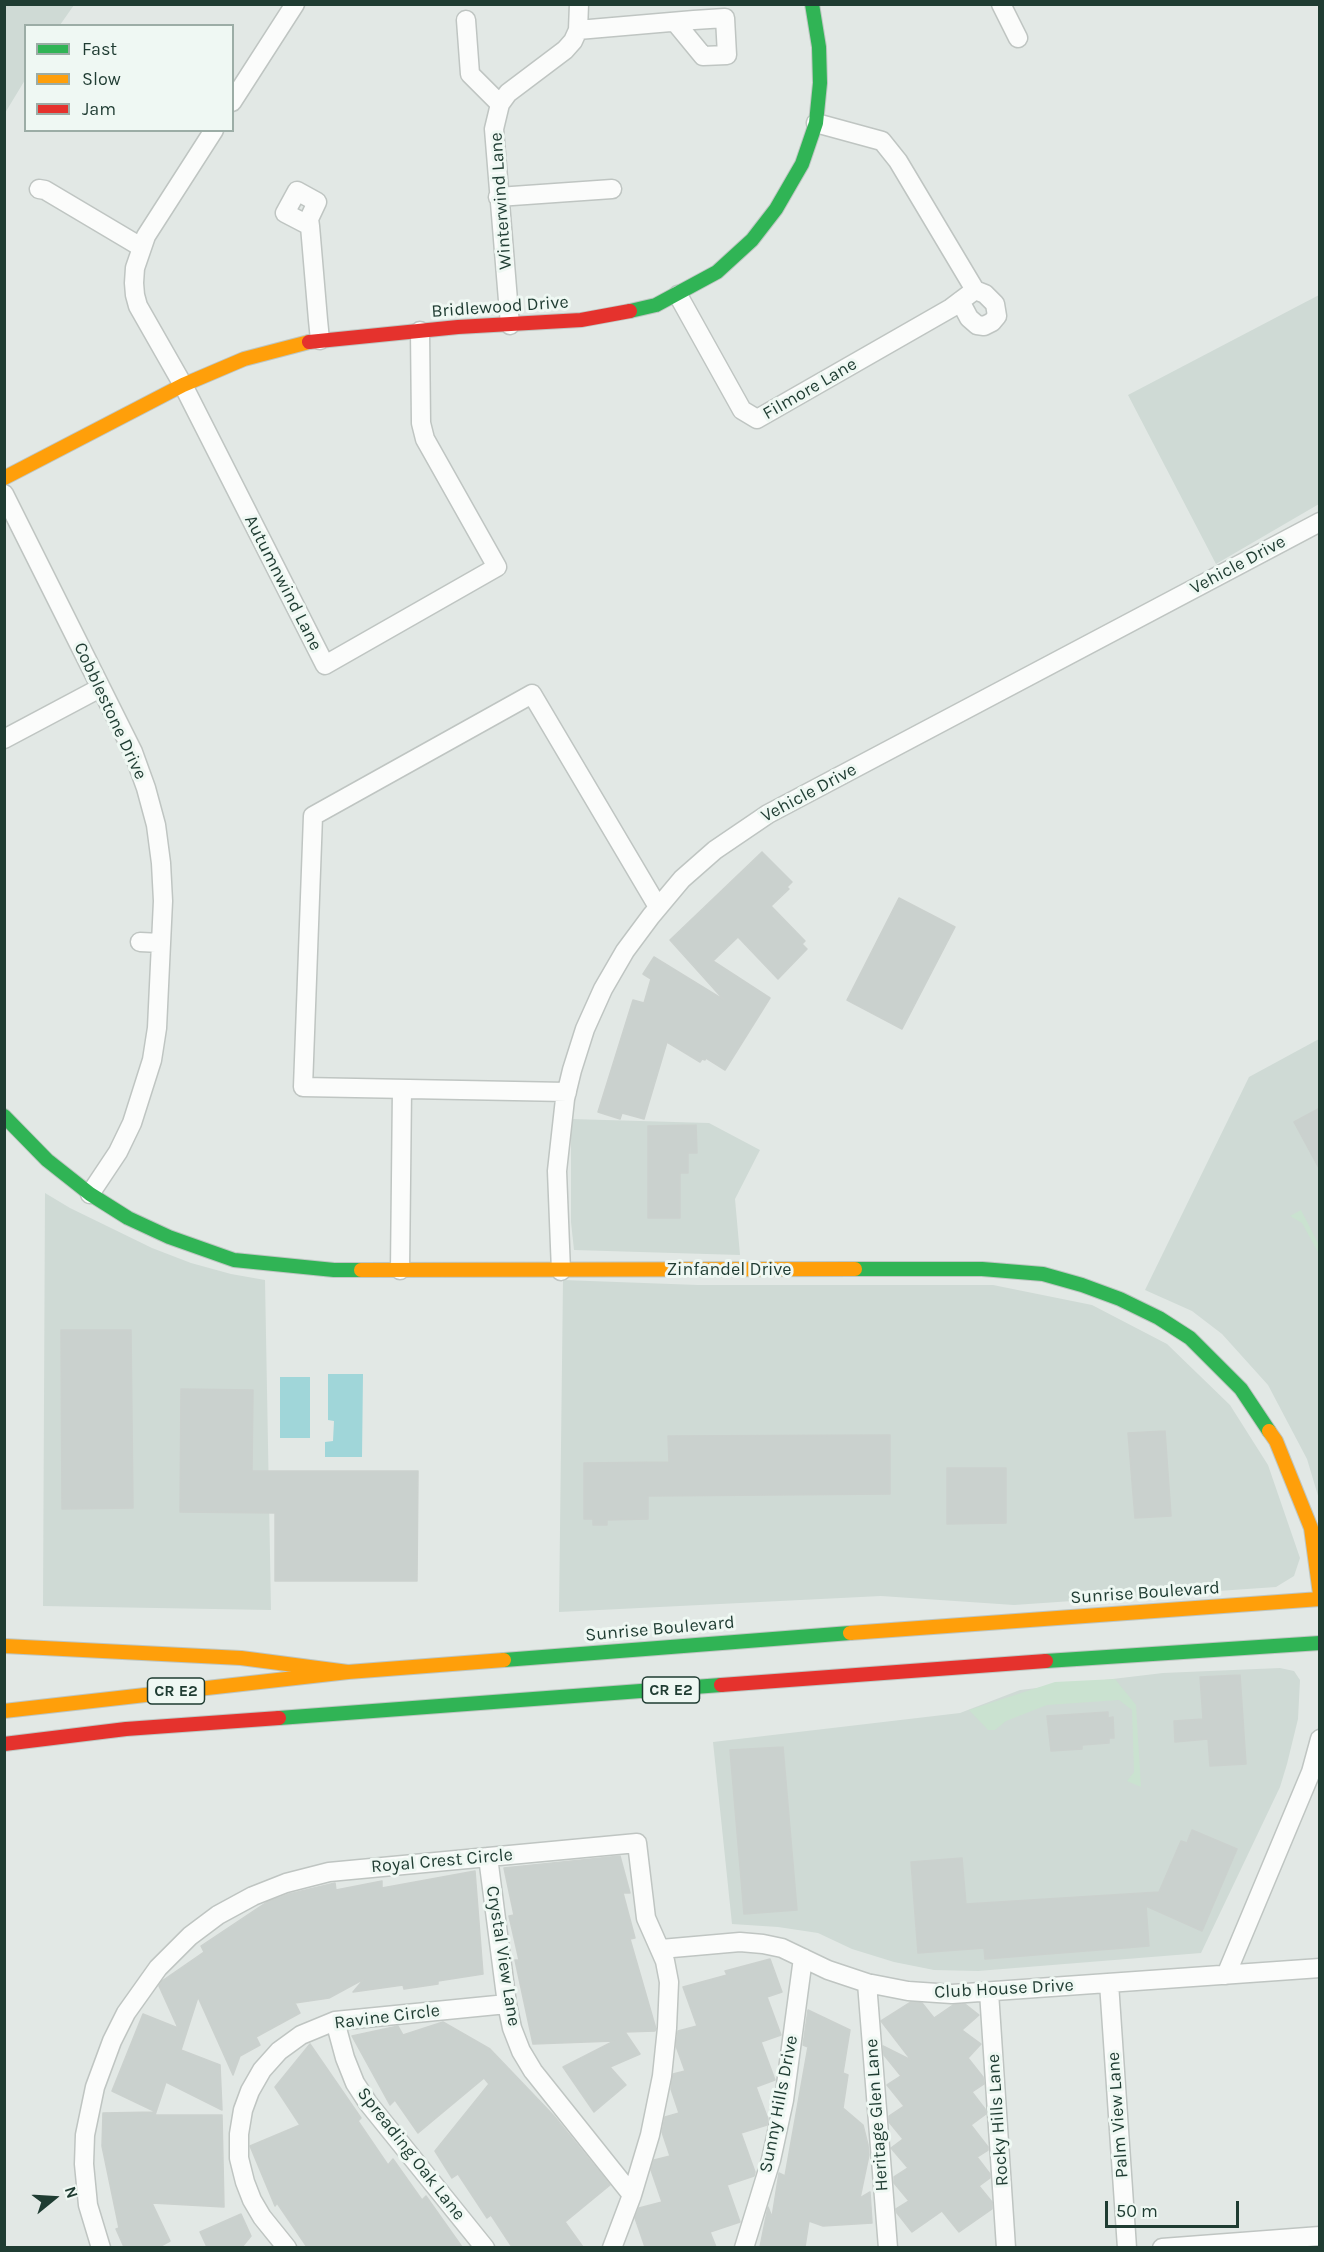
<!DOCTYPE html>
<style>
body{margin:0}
#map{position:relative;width:1324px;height:2252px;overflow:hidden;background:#e2e8e5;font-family:Karla,sans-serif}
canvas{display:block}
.frame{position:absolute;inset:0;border:6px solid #1f3c32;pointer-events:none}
.legend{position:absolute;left:24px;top:24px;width:210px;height:108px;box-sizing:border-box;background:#eff8f3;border:2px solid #9cada6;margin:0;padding:8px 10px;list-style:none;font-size:18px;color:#1f3c32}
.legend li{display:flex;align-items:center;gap:12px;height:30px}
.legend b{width:30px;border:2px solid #9cada6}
.north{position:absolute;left:24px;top:2168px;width:60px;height:60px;-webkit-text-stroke:4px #eff8f3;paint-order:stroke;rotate:72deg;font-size:16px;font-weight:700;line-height:24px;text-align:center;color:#1f3c32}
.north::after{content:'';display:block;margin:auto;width:21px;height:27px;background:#1f3c32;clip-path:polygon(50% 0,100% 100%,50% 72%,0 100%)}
.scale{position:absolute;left:1105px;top:2201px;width:134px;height:27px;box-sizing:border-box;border:3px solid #1f3c32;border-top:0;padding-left:8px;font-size:18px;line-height:21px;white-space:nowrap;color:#1f3c32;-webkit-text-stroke:4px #eff8f3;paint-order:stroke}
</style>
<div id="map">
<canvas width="1324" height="2252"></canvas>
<div class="frame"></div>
<ul class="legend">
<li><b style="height:8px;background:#30b455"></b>Fast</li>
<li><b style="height:8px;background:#ff9f0a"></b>Slow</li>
<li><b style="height:8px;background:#e5322d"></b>Jam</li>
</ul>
<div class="north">N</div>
<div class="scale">50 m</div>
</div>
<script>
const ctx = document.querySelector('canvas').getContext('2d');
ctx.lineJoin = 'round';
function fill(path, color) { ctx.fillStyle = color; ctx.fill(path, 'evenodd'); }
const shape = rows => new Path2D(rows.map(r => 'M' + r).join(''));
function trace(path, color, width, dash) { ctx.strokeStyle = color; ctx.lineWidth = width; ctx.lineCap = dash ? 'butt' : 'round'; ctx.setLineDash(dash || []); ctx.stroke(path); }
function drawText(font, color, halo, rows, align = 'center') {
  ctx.font = font + ' Karla,sans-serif'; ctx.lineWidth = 6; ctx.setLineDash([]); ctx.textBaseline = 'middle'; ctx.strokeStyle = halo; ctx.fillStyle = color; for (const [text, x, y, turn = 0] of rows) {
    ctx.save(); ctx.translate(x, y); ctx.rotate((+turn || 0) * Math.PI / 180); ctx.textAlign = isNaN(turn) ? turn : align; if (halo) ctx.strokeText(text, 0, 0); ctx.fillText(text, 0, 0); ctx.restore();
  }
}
fill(shape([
 [5,4,74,5,60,25,26,26,25,80,5,113],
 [1319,295,1319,504,1216,564,1128,395],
 [1319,1039,1319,1499,1307,1459,1268,1385,1222,1334,1192,1311,1145,1290,1249,1077],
 [571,1119,709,1123,760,1150,735,1199,740,1255,574,1250,571,1222],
 [45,1193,70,1208,152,1248,191,1263,231,1274,265,1280,271,1610,43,1606],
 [563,1280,698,1285,993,1285,1092,1305,1167,1344,1230,1405,1268,1465,1300,1558,1294,1576,1276,1587,1014,1605,881,1596,559,1612],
 [1280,1668,1294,1671,1300,1680,1298,1719,1287,1764,1280,1787,1201,1953,978,1971,934,1970,894,1962,852,1949,818,1933,778,1927,732,1924,713,1742,960,1713,1020,1690,1163,1673]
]), '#cfdad5');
fill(shape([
 [1301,1210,1319,1245,1319,1254,1302,1223,1290,1216],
 [1115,1679,1136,1705,1141,1787,1127,1781,1134,1772,1132,1710,1119,1700,1047,1705,1006,1721,995,1730,988,1730,969,1710,1055,1682]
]), '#cae2d0');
fill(shape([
 [328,1374,363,1374,362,1457,325,1457,325,1442,333,1441,334,1421,328,1420],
 [280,1377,310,1377,310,1438,280,1438]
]), '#a0d6d9');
const building = shape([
 [762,852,792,882,787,887,789,889,771,906,805,941,802,944,807,949,778,979,738,937,713,961,770,998,725,1070,706,1058,705,1060,702,1059,700,1062,667,1042,644,1119,622,1113,620,1119,598,1112,633,1000,644,1003,651,979,643,974,654,957,724,1000,670,940,762,852],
 [899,898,955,927,902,1029,847,1000,899,898],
 [1320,1108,1320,1170,1294,1122,1320,1108],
 [696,1125,697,1153,688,1153,688,1173,680,1173,680,1218,648,1218,648,1126,696,1125],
 [61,1330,131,1330,133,1508,62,1509,61,1330],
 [181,1389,253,1390,252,1471,418,1471,417,1581,275,1581,275,1513,180,1512,181,1389],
 [1165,1431,1171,1516,1135,1518,1128,1433,1165,1431],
 [890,1435,890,1494,648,1496,648,1519,607,1520,607,1525,593,1525,593,1519,584,1519,584,1463,669,1462,668,1436,890,1435],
 [947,1468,1006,1468,1006,1523,947,1524,947,1468],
 [1240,1675,1246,1764,1210,1766,1208,1739,1175,1742,1174,1721,1203,1719,1200,1677,1240,1675],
 [1108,1712,1108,1718,1113,1717,1114,1738,1109,1738,1109,1743,1082,1745,1082,1749,1051,1751,1047,1716,1108,1712],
 [783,1747,797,1910,744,1914,730,1750,783,1747],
 [1192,1830,1237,1849,1202,1931,1146,1906,1149,1946,985,1959,984,1948,918,1953,911,1862,962,1858,966,1904,1159,1892,1181,1841,1187,1843,1192,1830],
 [620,1856,630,1893,623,1893,635,1938,630,1939,656,2029,655,2031,625,2032,640,2054,610,2067,626,2085,594,2112,563,2067,614,2041,533,2044,515,1960,519,1960,509,1916,514,1915,504,1868,620,1856],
 [475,1871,483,1974,438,1981,438,1984,404,1989,403,1985,353,1992,364,1979,329,1998,295,2003,300,2013,256,2037,260,2045,240,2056,233,2075,198,1997,181,2050,220,2065,222,2110,166,2082,156,2112,112,2091,143,2014,178,2028,159,1986,162,1981,204,1952,201,1946,267,1902,289,1894,335,1883,336,1890,382,1881,382,1888,475,1871],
 [770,1959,782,1992,767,1997,781,2035,761,2042,775,2080,756,2087,768,2119,767,2125,741,2133,755,2172,754,2176,727,2185,740,2222,710,2232,716,2247,645,2247,635,2218,639,2208,662,2202,651,2170,654,2160,670,2156,662,2132,665,2117,679,2113,671,2089,673,2074,685,2071,676,2046,678,2031,697,2026,683,1987,727,1975,725,1971,770,1959],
 [911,2002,922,2003,934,2018,953,2005,965,2004,979,2015,962,2030,981,2044,968,2058,983,2077,984,2084,972,2092,985,2109,986,2114,971,2125,988,2147,988,2150,977,2157,990,2174,990,2178,979,2186,992,2202,992,2209,959,2232,942,2211,912,2232,897,2213,896,2209,909,2201,894,2183,894,2177,908,2168,891,2148,903,2139,889,2122,889,2116,904,2106,887,2085,901,2076,884,2055,883,2046,911,2060,881,2021,911,2002],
 [808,2010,850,2030,843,2073,848,2075,843,2108,863,2125,868,2145,869,2155,860,2198,870,2192,872,2223,823,2226,809,2221,805,2247,760,2247,768,2207,772,2217,779,2173,785,2176,808,2047,803,2045,808,2010],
 [443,2022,490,2049,554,2116,610,2185,565,2222,583,2247,512,2247,491,2215,487,2218,458,2174,452,2178,435,2151,489,2084,484,2078,418,2133,395,2100,390,2105,352,2036,398,2026,403,2035,443,2022],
 [310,2044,361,2118,358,2121,388,2165,393,2159,422,2200,426,2196,462,2247,307,2247,277,2203,275,2206,250,2146,300,2125,275,2087,310,2044],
 [156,2112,155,2115,222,2115,224,2207,152,2203,170,2241,159,2247,124,2247,116,2229,119,2228,102,2146,103,2113,156,2112],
 [241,2214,251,2236,242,2247,207,2247,200,2232,241,2214]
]);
fill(building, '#cad1ce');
trace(building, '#cbd1ce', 1.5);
const street = shape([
 [1001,4,1018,38],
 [466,20,470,74,500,104],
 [578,30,694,20,725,18,727,55,703,56,675,22],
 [232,102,295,4],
 [214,130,146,236,135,268,134,283,135,295,138,306,183,385,325,665,497,567,425,439,421,423,420,331],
 [39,189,45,190,141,247],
 [498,197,612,189],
 [310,226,285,213,297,191,317,202,309,219,310,226,318,320,320,340],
 [678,295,742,410,757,419,951,308,975,290,898,161,882,141,816,123],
 [960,301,969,318,977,325,984,326,992,322,997,316,995,304,985,294,975,290],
 [510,325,494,129,500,104,508,93,565,50,573,41,578,30,579,4],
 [4,494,133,752,146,788,156,825,161,863,163,901,157,1028,152,1060,132,1123,118,1152,90,1194],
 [4,739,100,688],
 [140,942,161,943],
 [567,1092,303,1087,313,816,532,694,658,907],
 [400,1270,402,1089],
 [561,1271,557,1171,565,1099,572,1070,585,1029,603,989,625,951,651,916,682,879,715,850,768,814,1320,522],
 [488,1857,507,2004,512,2028,521,2051,533,2071,632,2195],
 [661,1949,740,1942,763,1944,782,1948,828,1970,867,1983,908,1991,952,1994,1320,1968],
 [1226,1975,1311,1772,1320,1739],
 [867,1983,888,2248],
 [1109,1983,1127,2248],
 [989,1992,1006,2248],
 [335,2021,345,2058,355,2083,368,2103,485,2248],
 [101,2248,88,2205,84,2164,85,2135,95,2087,112,2041,126,2013,158,1968,190,1936,218,1915,253,1896,286,1883,329,1872,637,1843,646,1918,665,1961,669,1982,667,2028,662,2076,650,2135,632,2195,612,2248],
 [287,2248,262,2217,252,2200,245,2182,239,2158,239,2134,243,2110,250,2091,262,2070,279,2051,301,2035,335,2021,507,2004],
 [744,2248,771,2160,784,2100,803,1958],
 [1162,2248,1320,2236]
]);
const fast = shape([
 [630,311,656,305,717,272,752,240,776,209,802,164,816,123,820,83,819,47,812,4],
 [4,1116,47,1160,90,1194,128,1218,169,1237,234,1260,334,1270,361,1270],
 [855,1269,982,1269,1043,1274,1082,1285,1120,1299,1159,1318,1190,1338,1241,1389,1269,1431],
 [504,1660,850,1633],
 [1046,1661,1320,1643],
 [279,1718,721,1685]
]);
const slow = shape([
 [4,478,183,385,244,359,309,342],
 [361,1270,855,1269],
 [1269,1431,1276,1441,1311,1528,1320,1594],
 [850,1633,1320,1599],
 [4,1646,241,1658,348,1672],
 [4,1711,348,1672,504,1660]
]);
const jam = shape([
 [309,342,458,327,581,320,630,311],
 [721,1685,1046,1661],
 [4,1744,126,1729,279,1718]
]);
trace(street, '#bfc5c2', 21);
trace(fast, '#bec6c2', 16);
trace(slow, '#bec6c2', 16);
trace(jam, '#bec6c2', 16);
trace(street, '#fbfcfb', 18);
trace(fast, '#30b455', 14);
trace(slow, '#ff9f0a', 14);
trace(jam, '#e5322d', 14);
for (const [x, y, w] of [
 [671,1690,57],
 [176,1691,57]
]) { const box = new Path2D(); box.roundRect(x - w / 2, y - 13, w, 26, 4.5); ctx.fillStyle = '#eff8f3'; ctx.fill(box); trace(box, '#1f3c32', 1.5); }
drawText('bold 16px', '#1f3c32', null, [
 ["CR E2",671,1690],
 ["CR E2",176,1691]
]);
drawText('18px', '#1f3c32', '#eff8f3', [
 ["Winterwind Lane",501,201,-94],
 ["Bridlewood Drive",500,307,-4],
 ["Filmore Lane",810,389,-30],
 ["Vehicle Drive",1238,565,-28],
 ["Autumnwind Lane",283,583,63],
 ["Cobblestone Drive",110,711,65],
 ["Vehicle Drive",809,793,-28],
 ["Zinfandel Drive",729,1270],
 ["Sunrise Boulevard",1145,1593,-4],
 ["Sunrise Boulevard",660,1629,-5],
 ["Royal Crest Circle",442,1861,-5],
 ["Crystal View Lane",503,1956,81],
 ["Club House Drive",1004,1989,-3],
 ["Ravine Circle",387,2017,-7],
 ["Sunny Hills Drive",779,2104,-79],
 ["Heritage Glen Lane",877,2115,-94],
 ["Palm View Lane",1118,2115,-94],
 ["Rocky Hills Lane",998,2120,-94],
 ["Spreading Oak Lane",411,2154,52]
]);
</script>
